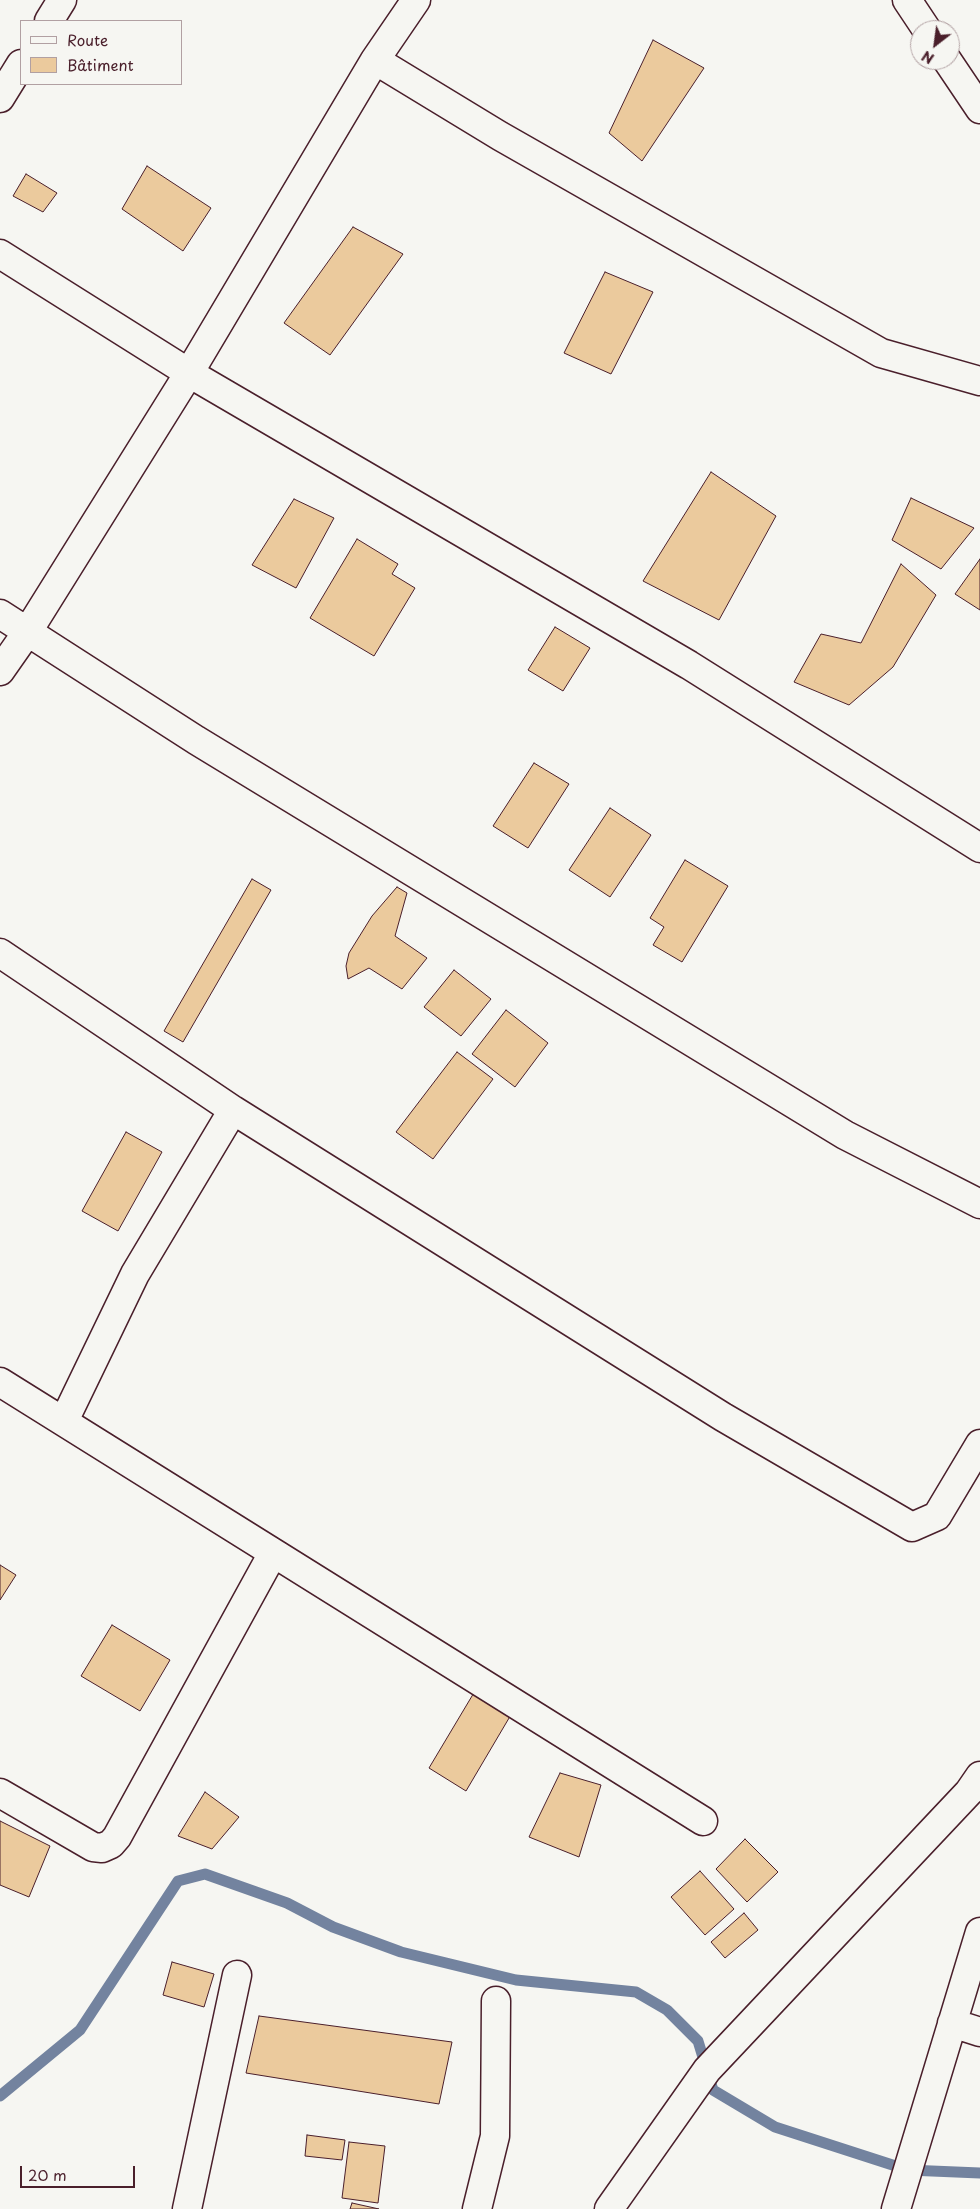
<!DOCTYPE html>
<meta charset="utf-8">
<style>
body{margin:0}
#map{position:relative;width:980px;height:2209px;overflow:hidden;background:#f6f6f2;font-family:"Playpen Sans",sans-serif}
canvas{display:block}
.legend{position:absolute;left:20px;top:20px;width:162px;height:65px;box-sizing:border-box;background:#f6f6f2;border:1px solid #b1a0a2;margin:0;padding:6px 9px;list-style:none;font-size:15px;color:#4a1f2b}
.legend li{display:flex;align-items:center;gap:10px;height:25px}
.legend b{width:25px;border:1px solid #b1a0a2}
.north{position:absolute;left:910px;top:20px;width:50px;height:50px;box-sizing:border-box;background:#f6f6f2;border:1px solid #b1a0a2;border-radius:50%;rotate:210deg;font-size:14px;font-weight:700;line-height:20px;text-align:center;color:#4a1f2b}
.north::after{content:'';display:block;margin:auto;width:18px;height:22px;background:#4a1f2b;clip-path:polygon(50% 0,100% 100%,50% 72%,0 100%)}
.scale{position:absolute;left:20px;top:2166px;width:115px;height:22px;box-sizing:border-box;border:2px solid #4a1f2b;border-top:0;padding-left:6px;font-size:15px;line-height:18px;white-space:nowrap;color:#4a1f2b;-webkit-text-stroke:4px #f6f6f2;paint-order:stroke}
</style>
<div id="map">
<canvas width="980" height="2209"></canvas>
<ul class="legend">
<li><b style="height:6px;background:#f6f6f2"></b>Route</li>
<li><b style="height:14px;background:#ebca9d"></b>Bâtiment</li>
</ul>
<div class="north">N</div>
<div class="scale">20 m</div>
</div>
<script>
const ctx = document.querySelector('canvas').getContext('2d');
ctx.lineJoin = 'round';
const shape = rows => new Path2D(rows.map(r => 'M' + r).join(''));
function trace(path, color, width, dash) { ctx.strokeStyle = color; ctx.lineWidth = width; ctx.lineCap = dash ? 'butt' : 'round'; ctx.setLineDash(dash || []); ctx.stroke(path); }
function fill(path, color) { ctx.fillStyle = color; ctx.fill(path, 'evenodd'); }
trace(shape([
 [0,2096,80,2030,178,1881,205,1874,287,1903,333,1927,401,1952,516,1980,636,1992,667,2010,698,2041,713,2090,775,2127,908,2170,980,2173]
]), '#73839f', 11);
const building = shape([
 [653,40,704,68,642,161,609,133,653,40],
 [147,166,211,208,183,251,122,209,147,166],
 [26,174,57,193,43,212,13,196,26,174],
 [353,227,403,254,330,355,284,323,353,227],
 [605,272,653,292,611,374,564,353,605,272],
 [711,472,776,516,719,620,643,581,711,472],
 [911,498,974,528,941,569,892,540,911,498],
 [294,499,334,518,296,588,252,565,294,499],
 [357,539,398,564,392,574,415,588,374,656,310,618,357,539],
 [980,559,980,610,955,594,980,559],
 [901,564,936,595,893,667,849,705,794,682,821,634,861,643,901,564],
 [555,627,590,648,563,691,528,670,555,627],
 [534,763,569,784,528,848,493,826,534,763],
 [610,808,651,835,610,897,569,870,610,808],
 [685,860,728,886,682,962,653,945,664,927,650,918,685,860],
 [252,879,271,890,183,1042,164,1031,252,879],
 [397,887,407,893,395,936,427,958,402,989,369,968,348,979,346,966,349,953,372,916,397,887],
 [454,970,491,999,461,1036,424,1007,454,970],
 [506,1010,548,1043,515,1087,472,1054,506,1010],
 [457,1052,493,1079,433,1159,396,1132,457,1052],
 [126,1132,162,1152,118,1231,82,1211,126,1132],
 [0,1565,16,1575,0,1600,0,1565],
 [112,1625,170,1660,140,1711,81,1676,112,1625],
 [475,1691,512,1713,466,1791,429,1768,475,1691],
 [560,1773,601,1785,579,1857,529,1837,560,1773],
 [205,1792,239,1817,212,1849,178,1836,205,1792],
 [0,1821,50,1846,29,1897,0,1885,0,1821],
 [745,1839,778,1872,747,1902,716,1869,745,1839],
 [700,1871,734,1909,705,1935,671,1897,700,1871],
 [744,1913,758,1930,725,1958,711,1942,744,1913],
 [172,1962,214,1974,204,2007,163,1995,172,1962],
 [259,2016,452,2042,439,2104,246,2073,259,2016],
 [307,2135,345,2140,342,2160,305,2156,307,2135],
 [349,2142,385,2146,378,2203,342,2198,349,2142],
 [352,2203,379,2209,350,2209,352,2203]
]);
fill(building, '#ebca9d');
trace(building, '#4a1f2b', 1);
const minor = shape([
 [907,0,927,30],
 [49,21,62,0],
 [375,60,500,136,881,353,980,381],
 [947,60,980,109],
 [0,98,21,64],
 [0,254,189,373,689,665,980,848],
 [0,614,196,740,845,1135,980,1204],
 [0,671,28,631,189,373,375,60,416,0],
 [0,953,233,1110,723,1417,912,1527,937,1516,980,1444],
 [0,1382,703,1821],
 [64,1421,135,1274,233,1110],
 [0,1793,93,1847,102,1848,111,1844,117,1837,273,1553],
 [952,2023,980,2032],
 [187,2209,237,1975],
 [477,2209,495,2136,496,2001],
 [609,2209,707,2070,969,1792,980,1776],
 [896,2209,980,1932]
]);
trace(minor, '#4a1f2b', 31);
trace(minor, '#f6f6f2', 28);
</script>
